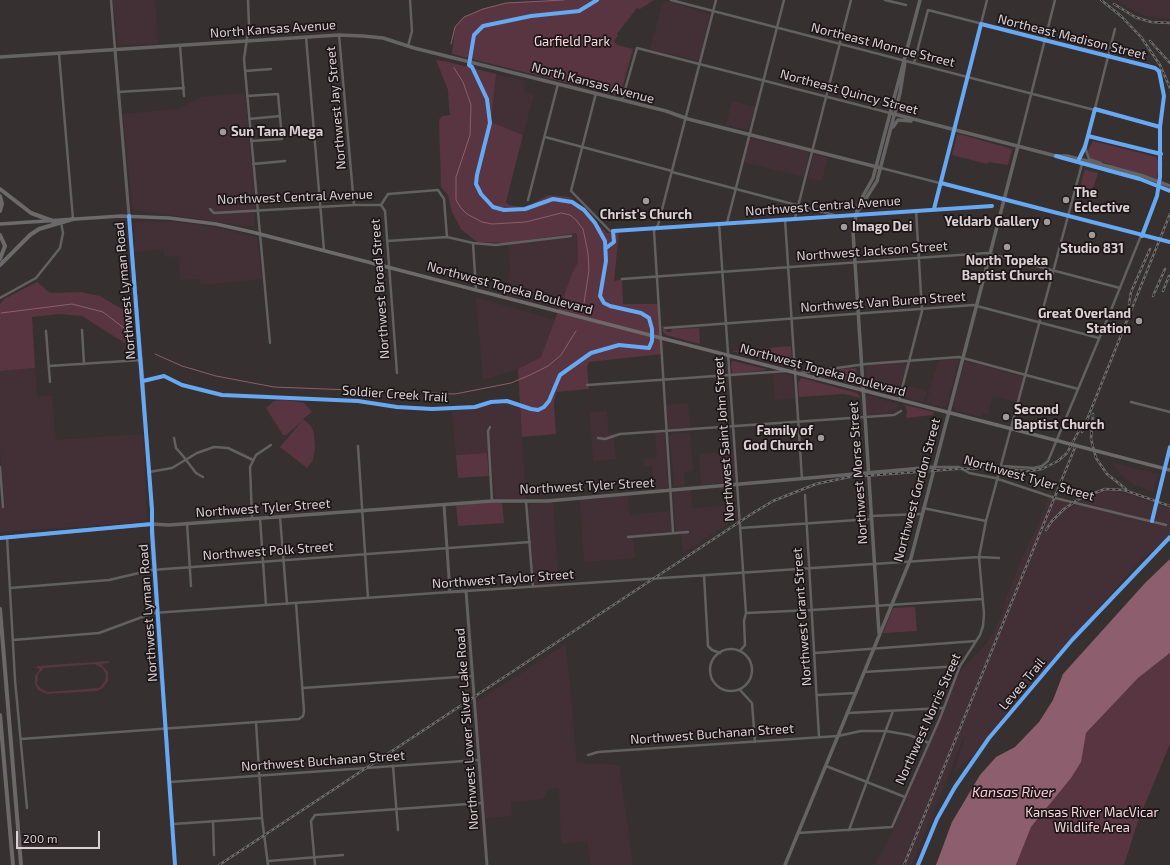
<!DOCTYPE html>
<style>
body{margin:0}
#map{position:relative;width:1170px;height:865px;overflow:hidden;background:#363031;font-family:"Exo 2",sans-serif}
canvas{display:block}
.scale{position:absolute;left:16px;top:831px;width:84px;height:18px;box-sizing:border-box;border:2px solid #dbd1d4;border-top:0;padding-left:5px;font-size:12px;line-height:14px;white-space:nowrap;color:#dbd1d4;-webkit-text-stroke:3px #1d1618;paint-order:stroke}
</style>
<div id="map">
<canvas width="1170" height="865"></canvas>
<div class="scale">200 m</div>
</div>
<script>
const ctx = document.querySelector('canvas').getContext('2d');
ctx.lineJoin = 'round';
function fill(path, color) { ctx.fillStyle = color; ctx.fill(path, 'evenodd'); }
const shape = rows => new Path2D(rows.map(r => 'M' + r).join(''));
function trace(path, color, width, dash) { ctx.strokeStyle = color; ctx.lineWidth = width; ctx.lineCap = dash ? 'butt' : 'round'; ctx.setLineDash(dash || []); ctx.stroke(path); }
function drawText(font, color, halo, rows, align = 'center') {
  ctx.font = font + ' "Exo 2",sans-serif'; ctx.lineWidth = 3.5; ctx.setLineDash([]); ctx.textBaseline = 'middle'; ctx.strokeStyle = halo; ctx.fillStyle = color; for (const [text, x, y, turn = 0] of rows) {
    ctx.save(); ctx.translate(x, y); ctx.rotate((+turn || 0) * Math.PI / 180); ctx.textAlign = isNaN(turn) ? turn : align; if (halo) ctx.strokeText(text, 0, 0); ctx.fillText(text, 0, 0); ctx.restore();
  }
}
fill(shape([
 [113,0,155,0,158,44,118,45],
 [1115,0,1170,0,1170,19,1145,16],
 [663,1,671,2,710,14,699,61,650,49],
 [496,74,525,81,524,92,534,95,523,135,491,122],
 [245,93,255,204,254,227,134,210,132,205,123,114,178,109,200,97],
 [732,101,755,107,748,130,726,125],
 [750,138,809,152,804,177,744,162],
 [814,154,828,158,822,181,808,178],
 [135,222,175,222,208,226,257,237,262,279,201,285,200,279,180,280,179,256,165,257,163,249,135,252],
 [576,233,578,262,560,308,507,294,510,270,508,243],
 [476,297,555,320,541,357,518,369,483,380],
 [959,359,947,405,941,407,926,403,938,361],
 [965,361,1024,377,1017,402,993,396,988,415,983,413,982,417,957,411,953,405],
 [905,363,907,365,897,395,867,387,866,366],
 [35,368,37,396,52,396,56,440,143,434,147,518,145,522,0,532,0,506,5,505,0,449,0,371],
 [773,374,783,374,792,376,796,398,775,400],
 [905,385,927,391,923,402,904,397,903,395],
 [865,396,869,396,899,404,899,406,892,413,867,415],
 [506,403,513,404,520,408,526,499,495,499,491,453,456,455,452,410],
 [688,403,690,428,669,429,667,405],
 [607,411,609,434,614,434,616,459,593,461,590,412],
 [655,433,663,433,665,435,668,485,664,489,654,490,652,465,644,466,643,459,657,458],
 [690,433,693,471,684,472,685,486,674,487,670,437,672,434],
 [733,452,735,477,733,482,701,485,699,454],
 [1111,462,1158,474,1153,492,1135,485,1121,475],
 [691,489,692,508,737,505,738,517,683,553,681,534,676,535,673,493,675,491],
 [1104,491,1120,491,1170,509,1170,533,1164,541,1139,562,1013,705,971,758,954,772,968,727,912,865,875,865,893,830,957,679,964,667,986,644,994,632,1003,612,1007,595,1025,551,1039,523,1048,497,1070,504,1065,512,1087,497],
 [628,496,630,515,671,511,671,531,633,536,635,558,584,562,580,500],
 [553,502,559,584,536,585,534,583,528,509,531,504],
 [566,644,577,763,619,765,633,865,591,865,587,841,561,844,559,788,548,789,543,799,511,802,512,816,485,818,476,702]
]), '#433036');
fill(shape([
 [564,0,654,0,640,9,637,8,617,34,618,36,614,41,617,45,633,49,620,96,452,54,455,27,464,17,483,9,506,3],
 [436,60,448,62,496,74,491,122,523,135,506,202,509,205,521,207,530,205,548,195,570,197,607,233,619,232,614,281,622,279,623,304,658,304,662,354,589,362,587,367,589,389,556,392,554,404,556,434,522,437,518,369,541,357,572,274,578,262,577,236,576,233,508,243,477,242,461,229,452,212,448,195,441,187,439,120,442,116,450,115,449,108,448,90],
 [959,134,1012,149,1008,165,988,162,987,164,952,155,957,135],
 [1093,141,1156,157,1159,163,1157,179,1090,158,1088,150],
 [1086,170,1098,173,1092,191,1080,188,1084,172],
 [37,282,50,293,81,292,100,296,132,315,134,349,82,316,59,314,32,317,35,368,0,371,0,304,4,299],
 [662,326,665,326,665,330,668,332,671,332,672,329,699,328,700,344,666,335,663,332],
 [791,346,792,367,732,351],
 [733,361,766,369,766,370,732,374,731,363],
 [856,368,858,384,807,372],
 [801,378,857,393,861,398,844,394,799,397,798,383],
 [285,400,304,403,312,412,303,419,311,426,314,433,315,448,313,460,307,468,280,447,302,421,286,435,283,435,266,408,274,401],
 [905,405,934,412,933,415,906,418,907,411],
 [487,453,489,476,458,478,456,455],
 [502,502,504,523,458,526,456,505],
 [915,607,917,631,883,633,893,608],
 [1170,653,1170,744,1138,821,1124,865,1016,865,1031,827,1055,796,1083,744,1086,733,1138,678],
 [109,661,109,663,101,664,108,672,108,681,103,688,97,691,47,694,38,690,35,684,35,676,40,669,37,668,37,666],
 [95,664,102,668,106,674,105,681,99,688,47,692,40,688,37,684,38,674,44,668]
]), '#593541');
fill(shape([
 [1170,559,1170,653,1138,678,1086,733,1081,762,1071,778,1031,827,1016,865,936,865,952,822,980,775,996,757,1015,747,1039,722,1053,700,1063,674,1146,582]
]), '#8d5e6d');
trace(shape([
 [451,44,455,27,464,17,483,9,506,3,564,0],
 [454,68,463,82,471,105,470,135,456,177,456,200,461,208,467,214,482,222,492,224,526,222,561,213,570,215,576,220,583,229,588,253,589,270,584,303],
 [1,313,72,304,103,312,124,328],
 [155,354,182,366,216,376,274,387,455,394,511,383,530,375,548,366,561,355,576,331]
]), '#8d5e6d', 1);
trace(shape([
 [111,0,115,50],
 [248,0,249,25,244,59,270,343],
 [671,0,1160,127],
 [885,0,906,5],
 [339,35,354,205],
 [306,37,324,250],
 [180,46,184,96],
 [408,46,412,31,410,0],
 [59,54,73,219],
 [914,63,928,10,1155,68,1161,76,1164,96,1160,127,1161,165,1157,196,1109,315,1048,461,1042,466,1034,468,1001,466],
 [245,71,271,69],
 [118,92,184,88],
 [596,93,571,191,610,231,992,206],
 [247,96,278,94,280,116,282,139,251,141],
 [622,100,637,48,890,113],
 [249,119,280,116],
 [1088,136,1161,154],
 [545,137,672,171],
 [1018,146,1055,0],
 [1085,147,1089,159,1101,163],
 [1079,159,1088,136,1115,29],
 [253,164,285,161],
 [881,168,1170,242],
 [672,172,834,215],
 [528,200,558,84],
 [381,205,385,211,397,373],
 [381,205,388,194,438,190,444,199,447,237],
 [210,209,214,213,354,205,381,205],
 [934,209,987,0],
 [795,218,851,0],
 [785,219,802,479],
 [719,223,746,613,744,621,745,645,740,651],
 [727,223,784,0],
 [387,241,447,237,473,243,496,245,571,236],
 [473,243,476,290],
 [622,279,987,253,1120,288],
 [0,298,36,278,60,248,63,233,61,222],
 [665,328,973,305,1099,338],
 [82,330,84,364],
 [46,331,50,382],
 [49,366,141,360],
 [800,373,866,364,959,357,1078,389],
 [587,385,787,371],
 [899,400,922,311,916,210],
 [1131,402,1170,412],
 [490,427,488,431,492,501],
 [174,438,176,448,183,456,196,473,203,477],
 [598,438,605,439,620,434,894,415,901,411],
 [358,446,368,598],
 [0,467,3,507],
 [935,467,959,467,969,473,995,478,1055,498,1166,525],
 [149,472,172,468,197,453,214,447,228,448,253,460],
 [805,495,819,737],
 [526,501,533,587],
 [923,508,986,521],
 [870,516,922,514],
 [280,517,287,604],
 [252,518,250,467,256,455,271,445],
 [260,518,266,605],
 [1152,521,1170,447],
 [187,523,191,586],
 [740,528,871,519],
 [673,532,654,231,658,225,716,0],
 [7,537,15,680,27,808],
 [628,537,688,532],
 [704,575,708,646,712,650,720,653],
 [10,588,109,580,152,570,530,542],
 [466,591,979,557,999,558],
 [746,613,812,610,982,599],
 [13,640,99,633,153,613,450,592],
 '710 670a21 21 0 1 1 42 0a21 21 0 1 1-42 0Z',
 [815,653,976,641],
 [864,672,960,666],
 [303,688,472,676],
 [740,690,752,703,755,742],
 [818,695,856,693],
 [848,713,943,708],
 [256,722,262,818,268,865],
 [21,739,299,719,303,716,304,711,296,603],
 [588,755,598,752,838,736,861,731,886,731,909,735,929,743],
 [393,766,398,830],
 [826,766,905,797],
 [170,782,478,760],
 [213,821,214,855],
 [173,824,262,818],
 [849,830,893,711],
 [798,833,892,827,940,718,960,666,980,635,983,626,984,614,979,557,986,521,1082,164],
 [268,861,343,855],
 [315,865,311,821,315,815,482,803]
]), '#636061', 2.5);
trace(shape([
 [115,50,143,381,175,865],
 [444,505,450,592,466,591,487,865]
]), '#636061', 3);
trace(shape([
 [0,57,339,35,363,36,383,38,414,48,666,111,688,119,881,168],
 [890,113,1056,156,1067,156,1111,167],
 [893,127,898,120,911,121],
 [1059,157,1110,171],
 [856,214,877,181,900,93,905,62],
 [0,538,152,524,169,525,492,501,547,501,934,467],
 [879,633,853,232,858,205,873,178,920,0],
 [785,865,911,558,1018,146]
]), '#666364', 3.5);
trace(shape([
 [0,224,121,216,169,218,216,224,252,232,997,425]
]), '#6e6a6b', 3.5);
trace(shape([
 [0,189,31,213,53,221],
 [0,196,2,204,0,211],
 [0,235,5,246,0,259],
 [0,265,30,235,39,229,73,219]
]), '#6d686a', 4);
trace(shape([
 [0,609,21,865],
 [0,715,13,865]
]), '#6c6768', 4);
const rail = shape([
 [1101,0,1121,16,1141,37,1160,65,1170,88],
 [1114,4,1135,17,1151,22,1170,23],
 [1150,41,1170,63],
 [1163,291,1169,276],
 [1153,296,1165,269],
 [1129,304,1131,292,1150,249],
 [1093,414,1091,439,1096,458,1107,474,1126,489],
 [1082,432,1170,214],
 [1046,530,1052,521,1064,509,1079,499,1105,489,1124,490,1170,506],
 [219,865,753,513,773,501,816,484,849,477,956,469,994,468,1029,471,1042,469,1058,461,1067,453,1081,427],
 [904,865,1076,445]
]);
trace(rail, '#6d6b6b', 2.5);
trace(rail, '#1d1618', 1, [3]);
trace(shape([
 [1111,167,1143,176,1170,186],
 [1110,171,1140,179,1170,191]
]), '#666364', 3.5);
trace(shape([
 [997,425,1170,470]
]), '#6e6a6b', 3.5);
trace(shape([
 [1088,136,1161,154],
 [1056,156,1140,179,1170,191],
 [1079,159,1085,147,1095,109,1160,127],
 [941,183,1170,242],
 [934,209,981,24,1155,68,1159,71,1164,96,1160,127,1160,177,1157,196,1142,236],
 [129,216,152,509,152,533,175,865],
 [606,248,614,242,613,231,992,206],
 [143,381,164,376,182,385,222,395,358,401,397,407,432,409,475,407,491,402,507,401,531,409,538,410,544,407,549,401,560,375,591,353,619,345,649,348,652,341,652,329,649,318,641,313,610,306,604,303,600,296,606,261,605,241,595,223,584,210,572,202,553,199,525,209,504,210,493,207,481,194,476,184,477,175,490,123,487,99,472,67,469,65,474,35,483,26,531,16,579,11,597,0],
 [1152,521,1170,447],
 [0,538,152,524],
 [918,865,937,819,955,787,989,738,1072,640,1170,537]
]), '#66a8f1', 4);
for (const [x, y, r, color] of [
 [223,132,4,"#a1999b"],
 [1066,200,4,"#a1999b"],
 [646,201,4,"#a1999b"],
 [1047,222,4,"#a1999b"],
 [844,227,4,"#a1999b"],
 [1092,235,4,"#a1999b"],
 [1007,247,4,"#a1999b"],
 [1139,321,4,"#a1999b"],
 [1006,417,4,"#a1999b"],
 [821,438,4,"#a1999b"]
]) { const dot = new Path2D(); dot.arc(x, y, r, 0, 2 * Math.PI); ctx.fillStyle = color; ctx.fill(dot); trace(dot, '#1d1618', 1.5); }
drawText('13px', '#dbd1d4', '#1d1618', [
 ["North Kansas Avenue",273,29,-4],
 ["Northeast Madison Street",1072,37,14],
 ["Northeast Monroe Street",883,45,14],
 ["North Kansas Avenue",593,83,15],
 ["Northeast Quincy Street",849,92,15],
 ["Northwest Jay Street",336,108,-95],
 ["Northwest Central Avenue",295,197,-2],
 ["Northwest Central Avenue",823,206,-4],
 ["Northwest Jackson Street",872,251,-4],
 ["Northwest Topeka Boulevard",510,288,15],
 ["Northwest Broad Street",380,289,-94],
 ["Northwest Lyman Road",125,291,-95],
 ["Northwest Van Buren Street",883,302,-4],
 ["Northwest Topeka Boulevard",823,370,15],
 ["Soldier Creek Trail",395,394,4],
 ["Northwest Saint John Street",724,439,-94],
 ["Northwest Morse Street",858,473,-94],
 ["Northwest Tyler Street",1029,478,16],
 ["Northwest Tyler Street",587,486,-3],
 ["Northwest Gordon Street",917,490,-75],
 ["Northwest Tyler Street",263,508,-4],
 ["Northwest Polk Street",268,551,-4],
 ["Northwest Taylor Street",503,579,-4],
 ["Northwest Lyman Road",148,613,-94],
 ["Northwest Grant Street",802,617,-94],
 ["Levee Trail",1022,684,-50],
 ["Northwest Norris Street",928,719,-66],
 ["Northwest Lower Silver Lake Road",467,729,-94],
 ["Northwest Buchanan Street",712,734,-4],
 ["Northwest Buchanan Street",323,761,-4]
]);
drawText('13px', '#f9d7e0', '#1d1618', [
 ["Garfield Park",572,42],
 ["Kansas River MacVicar",1092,813],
 ["Wildlife Area",1092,828]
]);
drawText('bold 13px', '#dbd1d4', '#1d1618', [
 ["Sun Tana Mega",231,132],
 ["The",1074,193],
 ["Eclective",1074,208],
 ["Christ's Church",646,215,"center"],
 ["Yeldarb Gallery",1039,222,"right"],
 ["Imago Dei",852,227],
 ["Studio 831",1092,249,"center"],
 ["North Topeka",1007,261,"center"],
 ["Baptist Church",1007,276,"center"],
 ["Great Overland",1131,314,"right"],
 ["Station",1131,329,"right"],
 ["Second",1014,410],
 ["Baptist Church",1014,425],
 ["Family of",813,431,"right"],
 ["God Church",813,446,"right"]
], 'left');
drawText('italic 14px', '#fdcbd9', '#1d1618', [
 ["Kansas River",1013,792]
]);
</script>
